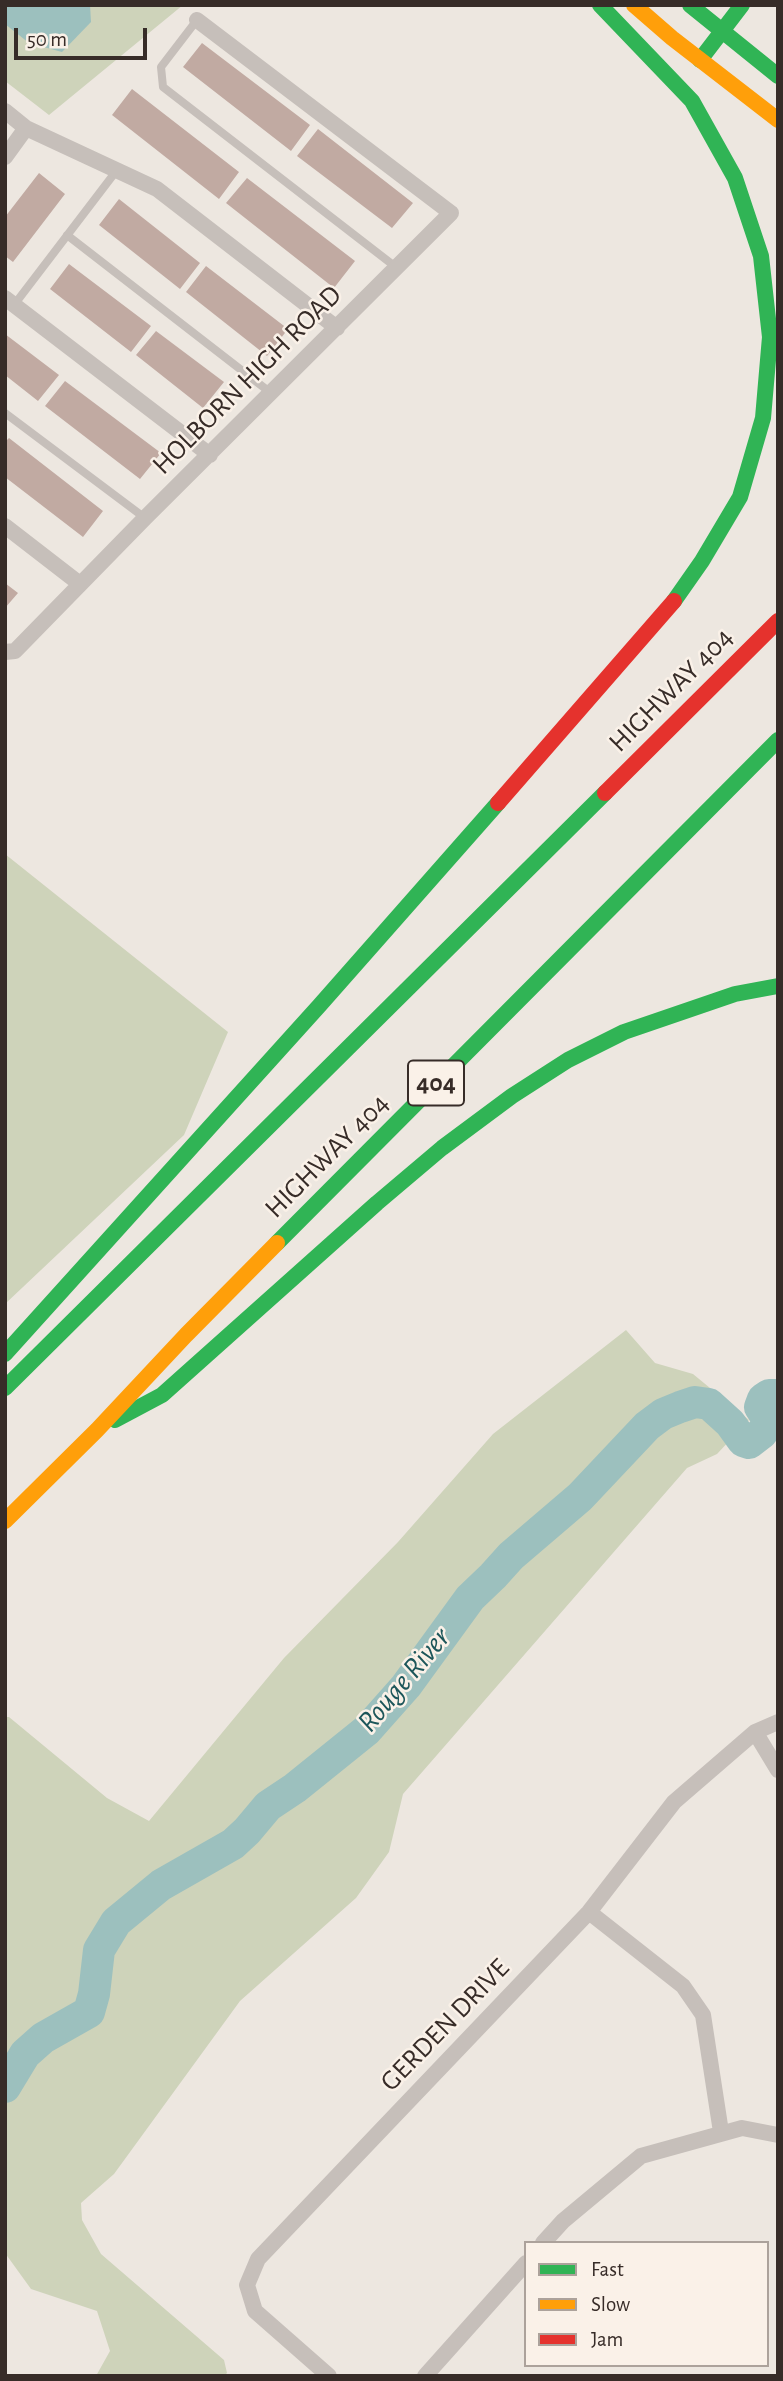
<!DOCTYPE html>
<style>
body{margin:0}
#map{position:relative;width:783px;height:2381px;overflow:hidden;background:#ede7e0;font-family:"Alegreya Sans",sans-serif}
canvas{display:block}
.frame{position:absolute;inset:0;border:7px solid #372c28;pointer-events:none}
.legend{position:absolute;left:524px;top:2241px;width:245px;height:126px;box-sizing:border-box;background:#faf1e8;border:2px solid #aca29b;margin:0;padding:9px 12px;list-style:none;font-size:21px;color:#372c28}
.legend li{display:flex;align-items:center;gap:14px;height:35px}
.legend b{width:35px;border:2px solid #aca29b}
.scale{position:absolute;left:14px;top:28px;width:133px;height:32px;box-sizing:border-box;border:4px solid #372c28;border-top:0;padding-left:9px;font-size:21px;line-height:24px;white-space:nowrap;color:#372c28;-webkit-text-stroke:5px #faf1e8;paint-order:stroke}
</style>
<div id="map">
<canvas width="783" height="2381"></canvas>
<div class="frame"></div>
<ul class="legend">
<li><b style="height:9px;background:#30b455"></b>Fast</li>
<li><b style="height:9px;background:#ff9f0a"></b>Slow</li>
<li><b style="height:9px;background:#e5322d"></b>Jam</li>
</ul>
<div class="scale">50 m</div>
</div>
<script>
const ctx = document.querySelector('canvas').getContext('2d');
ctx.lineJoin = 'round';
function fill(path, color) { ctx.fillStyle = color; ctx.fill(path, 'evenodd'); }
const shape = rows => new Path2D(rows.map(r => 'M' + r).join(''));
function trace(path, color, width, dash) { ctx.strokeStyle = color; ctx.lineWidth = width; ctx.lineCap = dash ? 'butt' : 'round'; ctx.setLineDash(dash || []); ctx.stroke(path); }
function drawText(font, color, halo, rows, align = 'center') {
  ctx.font = font + ' "Alegreya Sans",sans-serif'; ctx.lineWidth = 5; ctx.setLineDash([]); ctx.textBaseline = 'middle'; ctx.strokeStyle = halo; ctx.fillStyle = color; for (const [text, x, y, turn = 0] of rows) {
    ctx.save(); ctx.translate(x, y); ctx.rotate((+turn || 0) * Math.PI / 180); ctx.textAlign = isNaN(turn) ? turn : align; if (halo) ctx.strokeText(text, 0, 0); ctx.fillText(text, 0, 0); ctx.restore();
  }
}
fill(shape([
 [5,5,183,5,49,115,5,81],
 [5,854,228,1032,184,1135,5,1304],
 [626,1330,655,1363,693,1374,749,1420,717,1454,687,1468,403,1794,389,1852,356,1898,240,2001,114,2174,81,2203,82,2220,101,2254,224,2360,227,2373,224,2376,96,2376,110,2351,97,2311,31,2289,5,2253,5,1717,9,1717,107,1798,149,1821,284,1658,398,1542,493,1434]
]), '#ced3ba');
fill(shape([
 [5,5,90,5,91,22,62,52,29,43,5,24]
]), '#9cc0be');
trace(shape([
 [5,2087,25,2054,43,2038,89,2012,94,1994,99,1950,116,1922,161,1885,233,1844,247,1831,268,1806,295,1788,367,1730,406,1686,470,1598,493,1576,511,1556,580,1497,647,1426,663,1414,680,1407,695,1402,709,1404,730,1423,743,1441,749,1443,762,1433,769,1421,760,1407,763,1399,769,1395,778,1395]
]), '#9cc0be', 32);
fill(shape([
 [202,43,310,125,291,151,183,67],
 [132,89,239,172,219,199,112,115],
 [318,129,413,203,392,228,297,156],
 [39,173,65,194,13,262,5,256,5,217],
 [247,178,355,261,334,288,226,203],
 [119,199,200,263,180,289,99,225],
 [69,264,151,326,131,352,50,289],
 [206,266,288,329,267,356,186,292],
 [156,331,224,382,203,408,136,355],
 [5,334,59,375,38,401,5,375],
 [65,381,161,453,140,479,45,406],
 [9,438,103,511,83,537,5,477,5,442],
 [5,583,18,593,5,608]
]), '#c1aaa2');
trace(shape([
 [197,20,161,67,163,87,397,268],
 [67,235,271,393],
 [14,305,117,170],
 [5,413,145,518]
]), '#c6bfba', 8);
trace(shape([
 [5,111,26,128,157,189,337,328],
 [5,157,26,128],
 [5,298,210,455],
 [5,526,80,584],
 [5,652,15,651,145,518,451,213,197,20],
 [755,1732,778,1770],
 [589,1912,683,1986,703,2015,721,2132],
 [543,2243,563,2221,641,2156,742,2128,778,2135],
 [329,2376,255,2311,247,2285,258,2259,589,1912,674,1802,755,1732,778,1722],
 [425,2376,526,2263]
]), '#c6bfba', 16);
trace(shape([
 [600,5,692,101,735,178,761,256,770,337,763,418,740,497,702,561,674,601],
 [690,5,778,76],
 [700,60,742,5],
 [277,1243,778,740],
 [5,1354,319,1006,498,803],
 [5,1388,605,793],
 [115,1420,162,1395,377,1203,442,1148,512,1096,568,1060,624,1032,735,994,778,986]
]), '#30b455', 16);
trace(shape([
 [634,5,672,38,778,120],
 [5,1521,97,1430,186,1335,277,1243]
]), '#ff9f0a', 16);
trace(shape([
 [605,793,778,621],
 [498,803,674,601]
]), '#e5322d', 16);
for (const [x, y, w] of [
 [436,1083,56]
]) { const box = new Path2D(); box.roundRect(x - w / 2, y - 22.5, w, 45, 5); ctx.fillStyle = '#faf1e8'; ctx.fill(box); trace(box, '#372c28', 2); }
drawText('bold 26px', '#372c28', null, [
 ["404",436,1083]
]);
drawText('28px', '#372c28', '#faf1e8', [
 ["HOLBORN HIGH ROAD",247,380,-45],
 ["HIGHWAY 404",671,690,-45],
 ["HIGHWAY 404",327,1156,-45],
 ["GERDEN DRIVE",445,2025,-46]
]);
drawText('italic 30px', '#1c565a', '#faf1e8', [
 ["Rouge River",404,1680,-50]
]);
</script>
